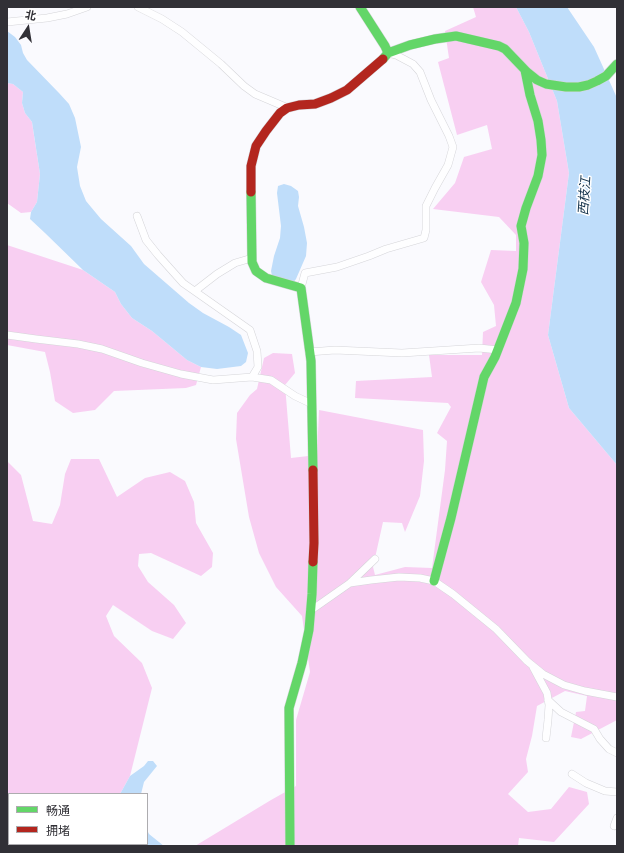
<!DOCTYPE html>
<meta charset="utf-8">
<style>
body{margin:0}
#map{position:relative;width:624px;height:853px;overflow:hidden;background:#fafafe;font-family:"Work Sans","Noto Sans SC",sans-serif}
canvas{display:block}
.frame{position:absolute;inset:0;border:8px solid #313036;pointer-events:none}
.legend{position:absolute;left:8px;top:793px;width:140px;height:52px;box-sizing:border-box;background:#fff;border:1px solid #adacaf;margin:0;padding:5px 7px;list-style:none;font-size:12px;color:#313036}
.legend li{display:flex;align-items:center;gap:8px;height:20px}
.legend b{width:20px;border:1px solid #adacaf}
.north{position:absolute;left:8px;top:8px;width:40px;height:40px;-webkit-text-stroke:3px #fff;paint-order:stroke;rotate:12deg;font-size:11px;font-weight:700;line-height:16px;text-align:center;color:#313036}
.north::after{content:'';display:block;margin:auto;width:14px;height:18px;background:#313036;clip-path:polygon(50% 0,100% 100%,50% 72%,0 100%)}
</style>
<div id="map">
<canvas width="624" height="853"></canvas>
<div class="frame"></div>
<ul class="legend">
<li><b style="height:5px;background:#63d668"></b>畅通</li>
<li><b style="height:5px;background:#b3261e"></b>拥堵</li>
</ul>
<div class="north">北</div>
</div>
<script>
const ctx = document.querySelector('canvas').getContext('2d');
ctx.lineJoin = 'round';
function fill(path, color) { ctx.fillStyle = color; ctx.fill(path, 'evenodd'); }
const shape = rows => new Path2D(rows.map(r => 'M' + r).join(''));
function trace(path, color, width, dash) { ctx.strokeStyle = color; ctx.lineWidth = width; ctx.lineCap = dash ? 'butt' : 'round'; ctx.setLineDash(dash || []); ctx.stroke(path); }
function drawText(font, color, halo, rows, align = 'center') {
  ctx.font = font + ' "Work Sans","Noto Sans SC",sans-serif'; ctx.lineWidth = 3; ctx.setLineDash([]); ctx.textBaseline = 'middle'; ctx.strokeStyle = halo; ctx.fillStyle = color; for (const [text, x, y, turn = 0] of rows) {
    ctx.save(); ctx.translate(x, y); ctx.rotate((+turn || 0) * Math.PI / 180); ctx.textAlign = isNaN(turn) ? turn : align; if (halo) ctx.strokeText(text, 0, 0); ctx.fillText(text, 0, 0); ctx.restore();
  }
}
fill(shape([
 [473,7,516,7,529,32,557,101,569,173,548,335,569,408,617,465,617,720,581,739,571,737,576,712,585,711,587,696,565,691,537,706,532,736,526,759,528,772,508,794,528,812,551,809,569,787,587,792,589,804,554,842,519,838,518,846,195,846,271,800,296,786,296,720,310,672,302,616,276,587,259,553,249,517,236,439,237,413,250,395,257,389,264,358,273,353,292,354,295,373,285,385,291,458,317,455,319,410,423,430,424,461,420,496,405,532,402,523,383,522,373,567,375,575,405,567,432,568,445,470,447,441,437,433,451,407,448,403,355,398,356,381,432,377,429,355,482,355,483,332,496,326,494,305,481,282,491,250,516,251,516,235,499,217,433,209,455,183,464,157,492,149,487,125,457,135,438,62,449,58,445,31,476,17],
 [7,83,13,84,23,92,22,103,25,113,32,122,33,129,40,174,37,202,31,212,21,213,7,203],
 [7,245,83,270,115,292,121,304,132,318,152,331,187,360,201,367,196,385,186,388,114,391,95,410,73,413,55,401,50,372,45,352,7,345],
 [71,459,99,459,117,497,145,478,170,472,185,481,194,502,196,523,213,553,212,567,201,576,151,553,139,554,138,566,148,582,174,605,186,623,173,639,152,631,113,605,106,616,114,636,142,663,152,688,130,776,120,794,9,794,9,826,7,826,7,461,21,475,33,521,52,524,60,505,65,474]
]), '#f8cff2');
fill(shape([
 [516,7,567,7,594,47,617,98,617,465,569,408,548,335,569,173,557,101,529,32],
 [7,31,15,37,21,45,23,53,27,60,59,93,69,104,75,118,81,147,77,167,80,186,86,201,101,219,131,246,144,264,189,303,203,313,229,327,241,335,248,353,246,362,241,366,217,369,201,367,187,360,152,331,132,318,121,304,115,292,83,270,45,233,30,219,31,212,37,202,40,174,32,122,25,113,22,103,23,92,13,84,7,83],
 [284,184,291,186,298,191,299,197,298,206,304,227,307,243,306,256,296,279,293,283,272,276,271,271,274,256,280,238,281,226,277,193,278,186],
 [148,761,153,761,157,766,144,782,141,794,120,794,130,776,144,766],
 [7,826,9,826,9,844,147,844,147,830,149,834,164,846,7,846]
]), '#bfddfa');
const street = shape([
 [138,7,162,19,182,32,221,64,244,86,255,94,288,108],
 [7,22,47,18,67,14,87,7],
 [137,216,146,240,158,255,183,283,250,330,257,351,258,367,252,377],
 [301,288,305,273,337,267,369,256,386,249,424,238,426,230,426,206,435,188,448,165,453,147,449,136,431,100,420,72,413,64,396,55,388,53],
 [195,291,217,274,235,263,252,258],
 [7,335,36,339,78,344,102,349,142,363,181,374,213,380,252,377,271,380,295,396,312,404],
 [309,352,335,350,402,353,479,348,498,350],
 [350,583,375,559],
 [310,611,350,583,371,580,399,577,420,578,434,581,453,594,496,629,527,661,543,674,564,685,585,691,617,697],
 [533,667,547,693,549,705,548,720,546,738],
 [548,700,561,712,594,729,600,739,609,749,617,753],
 [572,774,586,783,605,791,617,792],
 [614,826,617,818]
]);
const fast = shape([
 [360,7,385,46,388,53,383,59],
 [388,53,410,45,435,39,456,36,499,46,505,49,527,72,537,80,546,84,566,87,579,87,588,85,597,81,606,76,617,64],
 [251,192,252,262,256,271,266,278,301,288,311,361,313,470],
 [434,581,451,518,484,377,495,357,516,303,523,269,524,243,521,226,526,208,538,176,542,155,541,140,538,121,530,95,525,70],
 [290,846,289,708,302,663,309,630,312,594,313,562]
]);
const jam = shape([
 [251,192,251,166,256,146,266,131,280,113,287,108,299,105,315,104,331,98,347,90,383,59],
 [313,470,314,543,313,562]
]);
trace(street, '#d5d5d9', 8);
trace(fast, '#d5d5d9', 10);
trace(jam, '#d5d5d9', 10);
trace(street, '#fefeff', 7);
trace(fast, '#63d668', 9);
trace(jam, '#b3261e', 9);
drawText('italic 13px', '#0f2e47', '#fff', [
 ["西枝江",585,196,-86]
]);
</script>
